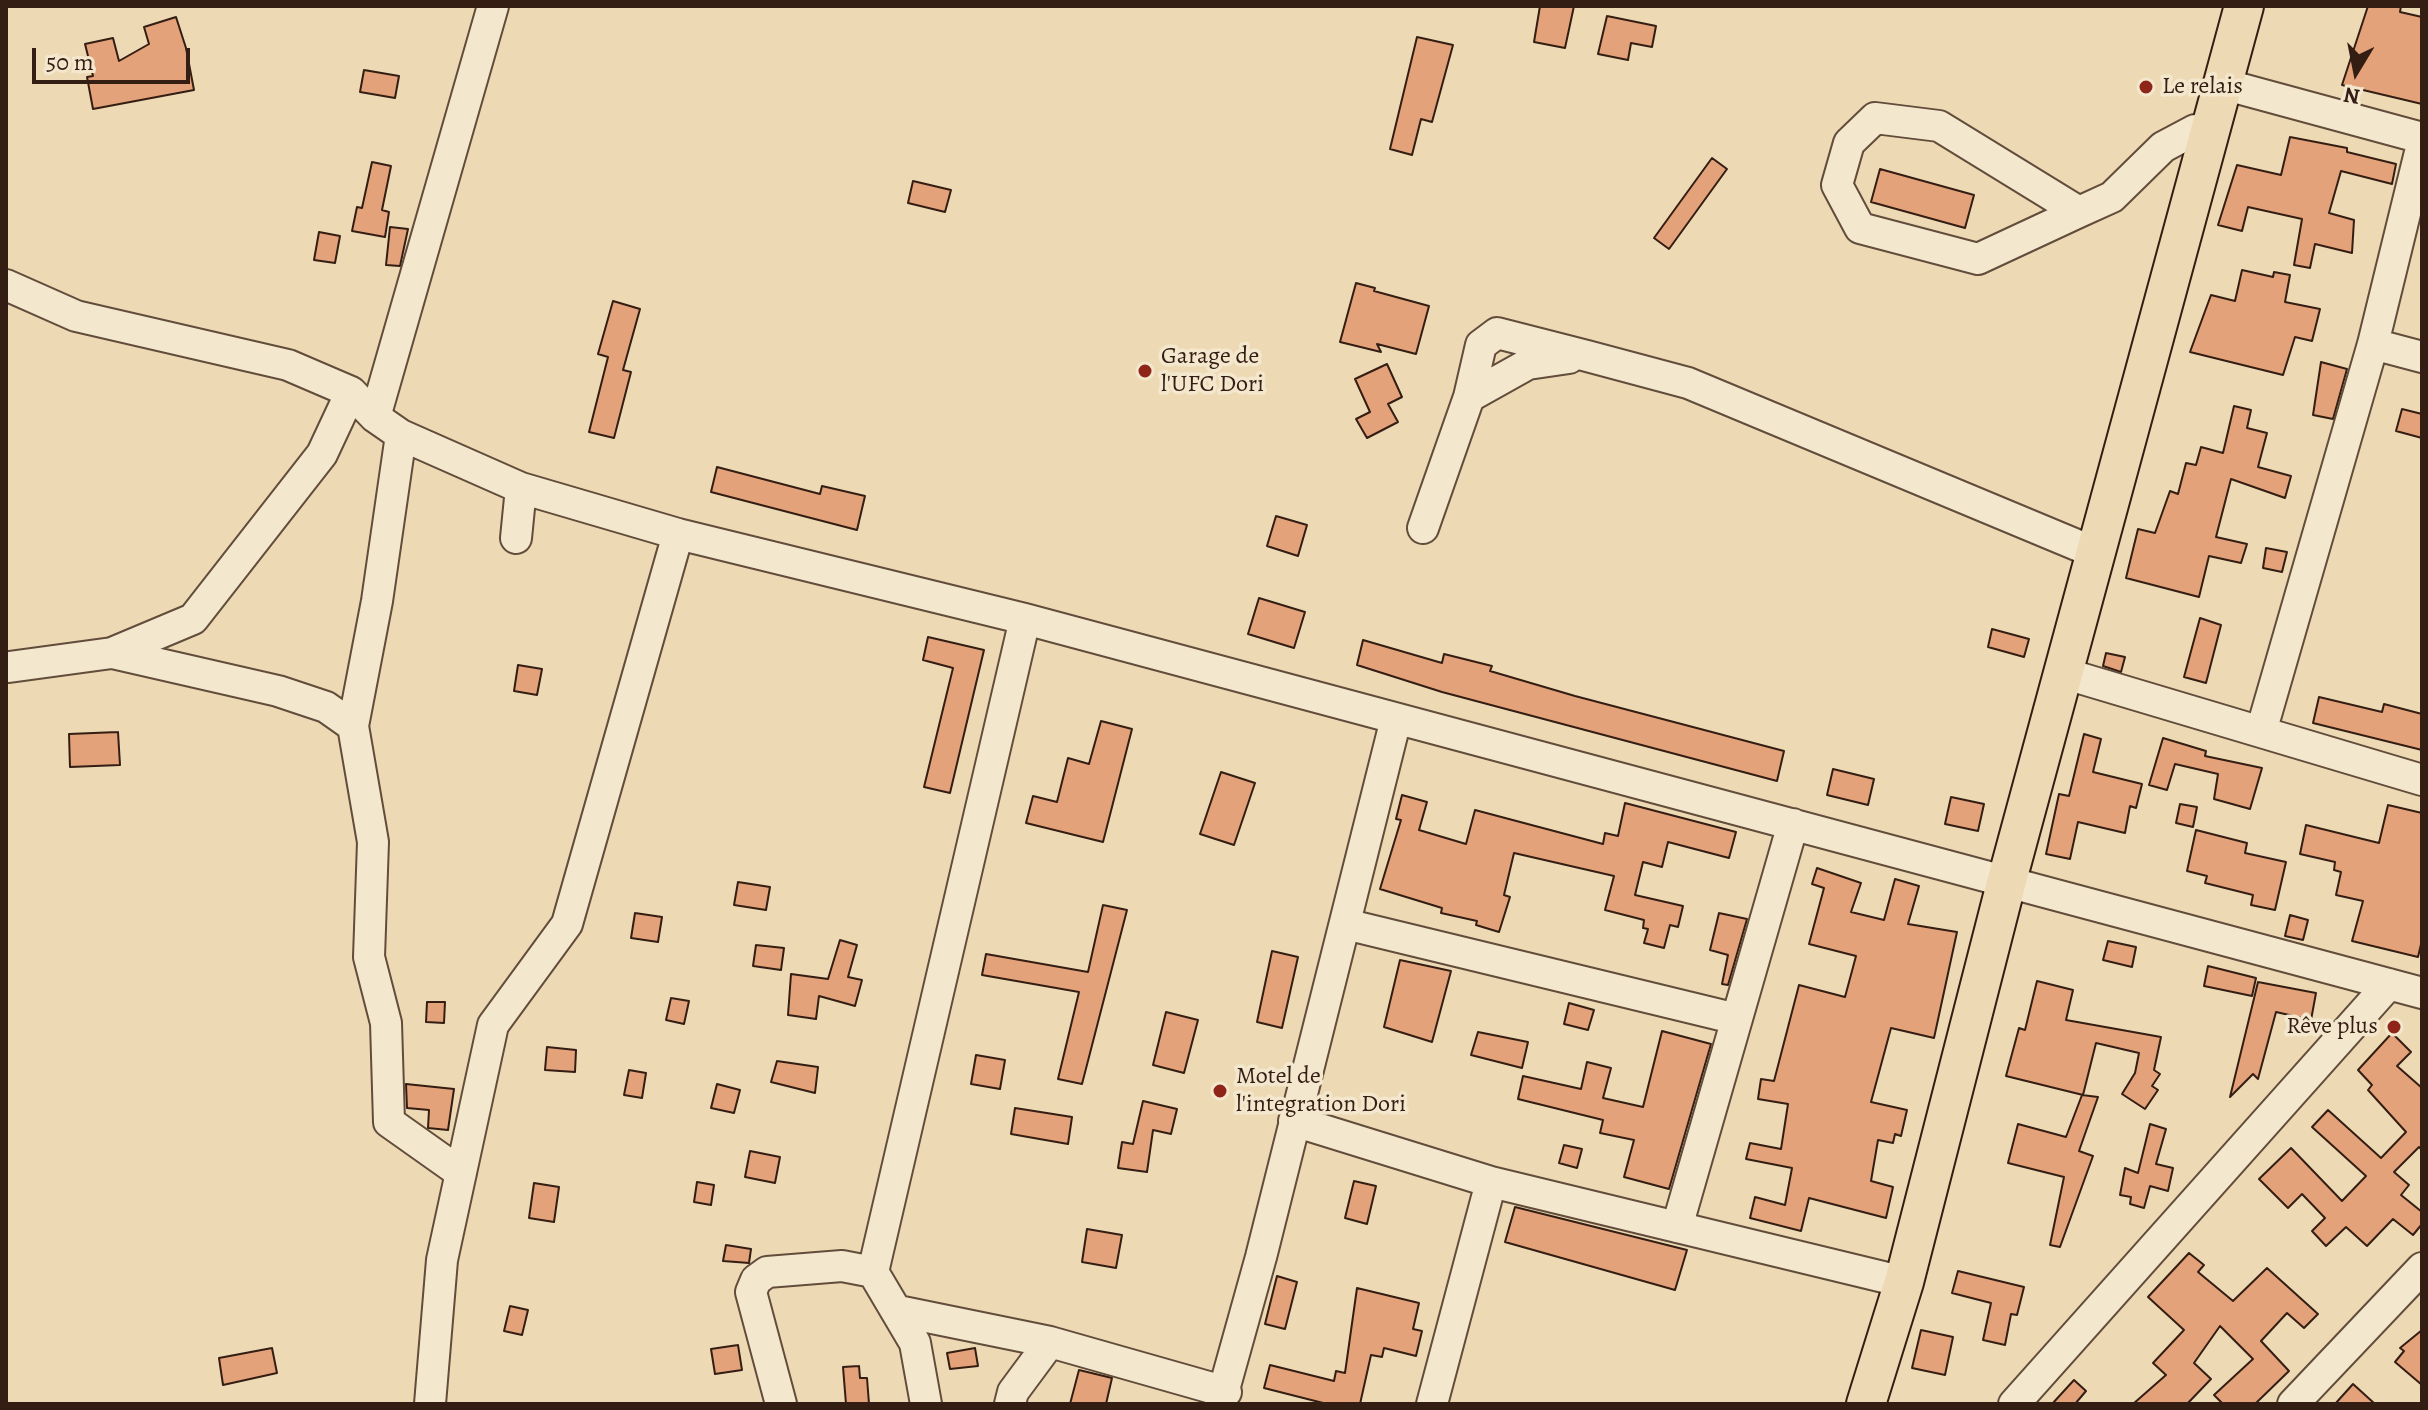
<!DOCTYPE html>
<meta charset="utf-8">
<style>
body{margin:0}
#map{position:relative;width:2428px;height:1410px;overflow:hidden;background:#eddab4;font-family:Alegreya,serif}
canvas{display:block}
.frame{position:absolute;inset:0;border:8px solid #341d13;pointer-events:none}
.north{position:absolute;left:2316px;top:32px;width:80px;height:80px;-webkit-text-stroke:6px #f3e7ce;paint-order:stroke;rotate:190deg;font-size:22px;font-weight:700;line-height:32px;text-align:center;color:#341d13}
.north::after{content:'';display:block;margin:auto;width:28px;height:36px;background:#341d13;clip-path:polygon(50% 0,100% 100%,50% 72%,0 100%)}
.scale{position:absolute;left:32px;top:48px;width:158px;height:36px;box-sizing:border-box;border:4px solid #341d13;border-top:0;padding-left:10px;font-size:24px;line-height:28px;white-space:nowrap;color:#341d13;-webkit-text-stroke:6px #f3e7ce;paint-order:stroke}
</style>
<div id="map">
<canvas width="2428" height="1410"></canvas>
<div class="frame"></div>
<div class="north">N</div>
<div class="scale">50 m</div>
</div>
<script>
const ctx = document.querySelector('canvas').getContext('2d');
ctx.lineJoin = 'round';
function fill(path, color) { ctx.fillStyle = color; ctx.fill(path, 'evenodd'); }
const shape = rows => new Path2D(rows.map(r => 'M' + r).join(''));
function trace(path, color, width, dash) { ctx.strokeStyle = color; ctx.lineWidth = width; ctx.lineCap = dash ? 'butt' : 'round'; ctx.setLineDash(dash || []); ctx.stroke(path); }
function drawText(font, color, halo, rows, align = 'center') {
  ctx.font = font + ' Alegreya,serif'; ctx.lineWidth = 7; ctx.setLineDash([]); ctx.textBaseline = 'middle'; ctx.strokeStyle = halo; ctx.fillStyle = color; for (const [text, x, y, turn = 0] of rows) {
    ctx.save(); ctx.translate(x, y); ctx.rotate((+turn || 0) * Math.PI / 180); ctx.textAlign = isNaN(turn) ? turn : align; if (halo) ctx.strokeText(text, 0, 0); ctx.fillText(text, 0, 0); ctx.restore();
  }
}
const building = shape([
 [1540,6,1574,6,1565,48,1534,42,1540,6],
 [2368,6,2401,6,2400,12,2422,17,2422,104,2342,85,2368,6],
 [1607,16,1656,26,1652,47,1631,43,1628,60,1598,54,1607,16],
 [176,17,186,48,194,90,93,109,87,77,93,76,85,44,113,38,119,61,149,44,144,27,176,17],
 [1417,37,1453,45,1432,122,1421,119,1412,155,1390,149,1417,37],
 [364,70,399,76,395,98,360,92,364,70],
 [2290,137,2347,148,2347,152,2396,164,2392,184,2341,171,2329,213,2354,220,2352,253,2315,244,2310,268,2294,265,2302,219,2248,207,2242,231,2218,225,2237,165,2281,175,2290,137],
 [1712,158,1727,169,1669,249,1654,238,1712,158],
 [372,162,391,166,382,210,389,212,385,237,352,231,357,207,362,208,372,162],
 [1880,169,1974,195,1965,228,1871,202,1880,169],
 [913,181,951,190,945,212,908,203,913,181],
 [390,227,408,229,400,266,386,265,390,227],
 [319,232,340,236,335,263,314,260,319,232],
 [2242,270,2273,277,2274,272,2290,275,2285,302,2320,309,2312,341,2295,337,2283,375,2190,352,2211,295,2235,301,2242,270],
 [1356,283,1375,288,1374,291,1429,306,1416,354,1377,344,1381,352,1340,342,1356,283],
 [613,301,640,309,623,370,631,372,614,438,589,432,608,357,598,354,613,301],
 [2321,362,2347,369,2333,419,2313,415,2321,362],
 [1387,364,1402,397,1388,404,1398,422,1367,438,1356,419,1370,412,1355,379,1387,364],
 [2234,406,2251,410,2247,428,2267,433,2258,467,2291,476,2285,498,2231,479,2216,537,2247,544,2241,563,2209,556,2199,597,2126,578,2138,529,2155,533,2170,491,2178,494,2186,463,2196,465,2201,447,2223,453,2234,406],
 [2402,409,2422,414,2422,438,2396,431,2402,409],
 [717,467,820,494,822,486,865,496,857,530,711,492,717,467],
 [1276,516,1307,525,1298,556,1267,546,1276,516],
 [2266,548,2287,552,2282,572,2263,568,2266,548],
 [1259,598,1305,612,1294,648,1248,634,1259,598],
 [2200,618,2221,625,2206,683,2184,677,2200,618],
 [1992,629,2029,639,2024,657,1988,647,1992,629],
 [928,637,984,650,950,793,924,787,953,668,923,660,928,637],
 [1363,640,1442,663,1444,654,1492,666,1490,671,1575,696,1784,751,1777,781,1442,692,1357,665,1363,640],
 [2106,653,2125,657,2121,672,2103,666,2106,653],
 [518,665,542,669,537,695,514,691,518,665],
 [2319,697,2382,712,2384,704,2422,714,2422,750,2313,723,2319,697],
 [1101,721,1132,729,1103,842,1026,823,1033,796,1057,802,1068,758,1089,764,1101,721],
 [118,732,120,765,70,767,69,734,118,732],
 [2084,734,2101,739,2093,772,2142,784,2136,808,2130,806,2125,833,2078,822,2070,859,2046,854,2059,794,2069,796,2084,734],
 [2163,738,2206,751,2205,756,2262,768,2250,809,2214,799,2218,774,2175,764,2167,790,2149,785,2163,738],
 [1833,769,1874,779,1868,805,1827,795,1833,769],
 [1221,772,1255,783,1234,845,1200,834,1221,772],
 [1402,795,1427,802,1419,830,1466,844,1475,810,1603,844,1605,833,1618,836,1625,803,1736,832,1729,858,1668,842,1662,867,1643,862,1635,895,1683,906,1678,927,1670,925,1664,948,1644,943,1648,929,1643,928,1644,920,1605,910,1614,876,1514,853,1504,895,1510,897,1499,932,1476,925,1477,921,1441,913,1442,908,1380,889,1401,820,1396,819,1402,795],
 [1951,797,1984,804,1978,831,1945,824,1951,797],
 [2180,804,2197,807,2193,827,2176,823,2180,804],
 [2388,805,2422,813,2422,940,2418,957,2352,941,2363,901,2336,895,2341,872,2334,870,2335,862,2300,854,2306,825,2379,843,2388,805],
 [2196,830,2247,843,2245,853,2286,862,2275,910,2251,905,2253,895,2205,883,2207,876,2187,871,2196,830],
 [1817,868,1861,883,1851,912,1884,920,1895,879,1919,886,1908,924,1957,932,1934,1038,1891,1028,1871,1102,1907,1110,1901,1136,1895,1134,1893,1143,1878,1140,1871,1181,1893,1187,1886,1218,1809,1198,1801,1231,1750,1218,1755,1197,1785,1205,1792,1168,1746,1159,1750,1143,1781,1149,1788,1104,1758,1099,1761,1079,1774,1081,1799,985,1845,997,1856,956,1809,944,1824,888,1812,884,1817,868],
 [738,882,770,887,766,910,734,905,738,882],
 [1103,905,1127,910,1082,1084,1058,1079,1079,992,982,975,986,954,1088,972,1103,905],
 [635,913,662,917,658,942,631,938,635,913],
 [1719,913,1747,919,1728,985,1722,984,1728,955,1710,950,1719,913],
 [2290,915,2308,920,2303,940,2285,936,2290,915],
 [840,940,857,945,848,977,862,980,855,1006,819,996,816,1019,788,1015,791,974,828,979,840,940],
 [2108,941,2136,947,2132,967,2103,960,2108,941],
 [756,945,784,948,781,970,753,966,756,945],
 [1272,951,1298,957,1282,1028,1257,1022,1272,951],
 [1400,960,1451,971,1432,1042,1384,1027,1400,960],
 [2208,966,2256,978,2252,996,2204,986,2208,966],
 [2037,981,2073,990,2066,1020,2161,1037,2154,1070,2160,1074,2152,1086,2158,1090,2145,1109,2122,1094,2135,1073,2139,1053,2096,1043,2083,1095,2006,1076,2019,1028,2025,1030,2037,981],
 [2258,982,2316,993,2311,1020,2276,1012,2258,1079,2253,1074,2230,1097,2258,982],
 [671,998,689,1001,684,1024,666,1020,671,998],
 [427,1002,445,1002,444,1023,426,1022,427,1002],
 [1569,1003,1594,1010,1588,1030,1564,1024,1569,1003],
 [1166,1012,1198,1020,1184,1073,1153,1065,1166,1012],
 [1662,1031,1711,1044,1669,1189,1624,1177,1634,1140,1600,1133,1603,1120,1518,1099,1523,1076,1581,1089,1587,1062,1611,1068,1603,1098,1643,1107,1662,1031],
 [1478,1032,1528,1042,1522,1068,1471,1055,1478,1032],
 [2392,1033,2411,1052,2397,1066,2422,1088,2422,1150,2419,1147,2394,1172,2409,1185,2401,1195,2422,1212,2422,1224,2413,1235,2393,1219,2367,1246,2346,1227,2326,1246,2312,1231,2325,1218,2302,1194,2288,1208,2259,1179,2291,1148,2342,1201,2366,1176,2312,1127,2328,1110,2381,1158,2406,1132,2368,1090,2372,1085,2358,1070,2392,1033],
 [547,1047,576,1050,575,1072,545,1070,547,1047],
 [976,1055,1005,1060,1000,1089,971,1084,976,1055],
 [777,1061,818,1067,815,1093,771,1082,777,1061],
 [629,1070,646,1073,642,1098,624,1095,629,1070],
 [406,1084,454,1089,448,1130,428,1128,429,1110,407,1108,406,1084],
 [717,1084,740,1090,734,1113,711,1108,717,1084],
 [2082,1095,2098,1097,2079,1151,2093,1156,2060,1247,2050,1245,2064,1177,2008,1163,2018,1124,2066,1137,2082,1095],
 [1143,1101,1177,1109,1171,1134,1153,1130,1147,1172,1118,1168,1122,1142,1133,1144,1143,1101],
 [1015,1108,1072,1117,1068,1144,1011,1134,1015,1108],
 [2150,1124,2166,1129,2156,1164,2173,1168,2168,1191,2150,1186,2144,1208,2130,1204,2131,1197,2120,1195,2125,1168,2138,1173,2150,1124],
 [1564,1145,1582,1149,1577,1168,1559,1163,1564,1145],
 [750,1151,780,1157,775,1183,745,1177,750,1151],
 [1354,1181,1376,1186,1367,1224,1345,1218,1354,1181],
 [697,1182,714,1185,711,1205,694,1202,697,1182],
 [534,1183,559,1187,554,1222,529,1218,534,1183],
 [1515,1207,1687,1250,1675,1290,1505,1242,1515,1207],
 [1087,1229,1122,1235,1116,1268,1082,1262,1087,1229],
 [726,1245,751,1249,749,1263,723,1261,726,1245],
 [2189,1253,2204,1265,2198,1272,2233,1301,2267,1268,2318,1314,2304,1328,2287,1313,2261,1341,2289,1371,2255,1404,2223,1404,2214,1395,2253,1359,2220,1326,2194,1363,2211,1379,2187,1404,2133,1404,2166,1375,2153,1363,2184,1330,2148,1297,2189,1253],
 [1958,1271,2024,1287,2017,1315,2011,1314,2005,1345,1983,1340,1991,1303,1952,1293,1958,1271],
 [1277,1276,1297,1282,1285,1329,1265,1324,1277,1276],
 [1357,1288,1419,1303,1413,1329,1422,1331,1416,1356,1384,1348,1382,1357,1371,1355,1360,1404,1327,1404,1264,1388,1270,1365,1334,1381,1336,1371,1345,1373,1357,1288],
 [510,1306,528,1310,522,1335,504,1331,510,1306],
 [1921,1330,1953,1337,1945,1375,1912,1368,1921,1330],
 [2422,1330,2422,1385,2395,1362,2404,1351,2400,1348,2422,1330],
 [738,1345,742,1370,715,1374,711,1349,738,1345],
 [272,1348,277,1373,223,1385,219,1358,272,1348],
 [975,1348,978,1366,950,1369,947,1353,975,1348],
 [859,1366,860,1378,867,1378,869,1404,846,1404,843,1367,859,1366],
 [1079,1370,1112,1378,1106,1404,1070,1404,1079,1370],
 [2074,1380,2086,1391,2075,1404,2052,1404,2074,1380],
 [2353,1384,2375,1404,2335,1404,2353,1384]
]);
fill(building, '#e3a279');
trace(building, '#341d13', 2);
const minor = shape([
 [2223,84,2422,138],
 [2079,212,1939,126,1875,118,1849,143,1837,185,1860,228,1978,259,2079,212,2112,197,2163,147,2195,130,2212,130],
 [6,285,76,316,288,365,351,392,375,417,401,435,521,488,678,534,1025,619,2422,993],
 [2373,344,2422,357],
 [1469,397,1481,345,1497,333,1587,356,1688,383,2096,553],
 [375,417,493,6],
 [401,435,377,601,353,726,373,842,369,957,386,1023,389,1122,461,1173],
 [1423,528,1469,397,1528,364,1569,358],
 [516,538,521,488],
 [112,653,278,691,326,707,353,726],
 [9,667,112,653,193,619,322,454,351,392],
 [2063,673,2422,780],
 [2261,732,2373,344,2422,144],
 [1345,924,1737,1019],
 [1294,1121,1491,1182],
 [1677,1227,1793,824],
 [898,1311,1050,1342,1226,1392],
 [430,1404,442,1260,493,1025,567,924,678,534],
 [781,1404,751,1292,756,1280,767,1272,842,1266,873,1272],
 [926,1404,915,1343,873,1272,1025,619],
 [1010,1404,1013,1392,1050,1342],
 [1220,1404,1261,1257,1396,719],
 [1432,1404,1491,1182,1904,1282],
 [2014,1404,2389,984],
 [2293,1404,2422,1268]
]);
const major = shape([
 [1866,1404,1904,1282,2007,880,2244,6]
]);
trace(minor, '#624c3b', 34);
trace(major, '#341d13', 42);
trace(minor, '#f3e7ce', 30);
trace(major, '#eddab4', 38);
for (const [x, y, r, color] of [
 [2146,87,8,"#8f2418"],
 [1145,371,8,"#8f2418"],
 [2394,1027,8,"#8f2418"],
 [1220,1091,8,"#8f2418"]
]) { const dot = new Path2D(); dot.arc(x, y, r, 0, 2 * Math.PI); ctx.fillStyle = color; ctx.fill(dot); trace(dot, '#f3e7ce', 3); }
drawText('24px', '#341d13', '#f3e7ce', [
 ["Le relais",2162,87],
 ["Garage de",1161,357],
 ["l'UFC Dori",1161,385],
 ["Rêve plus",2378,1027,"right"],
 ["Motel de",1236,1077],
 ["l'integration Dori",1236,1105]
], 'left');
</script>
